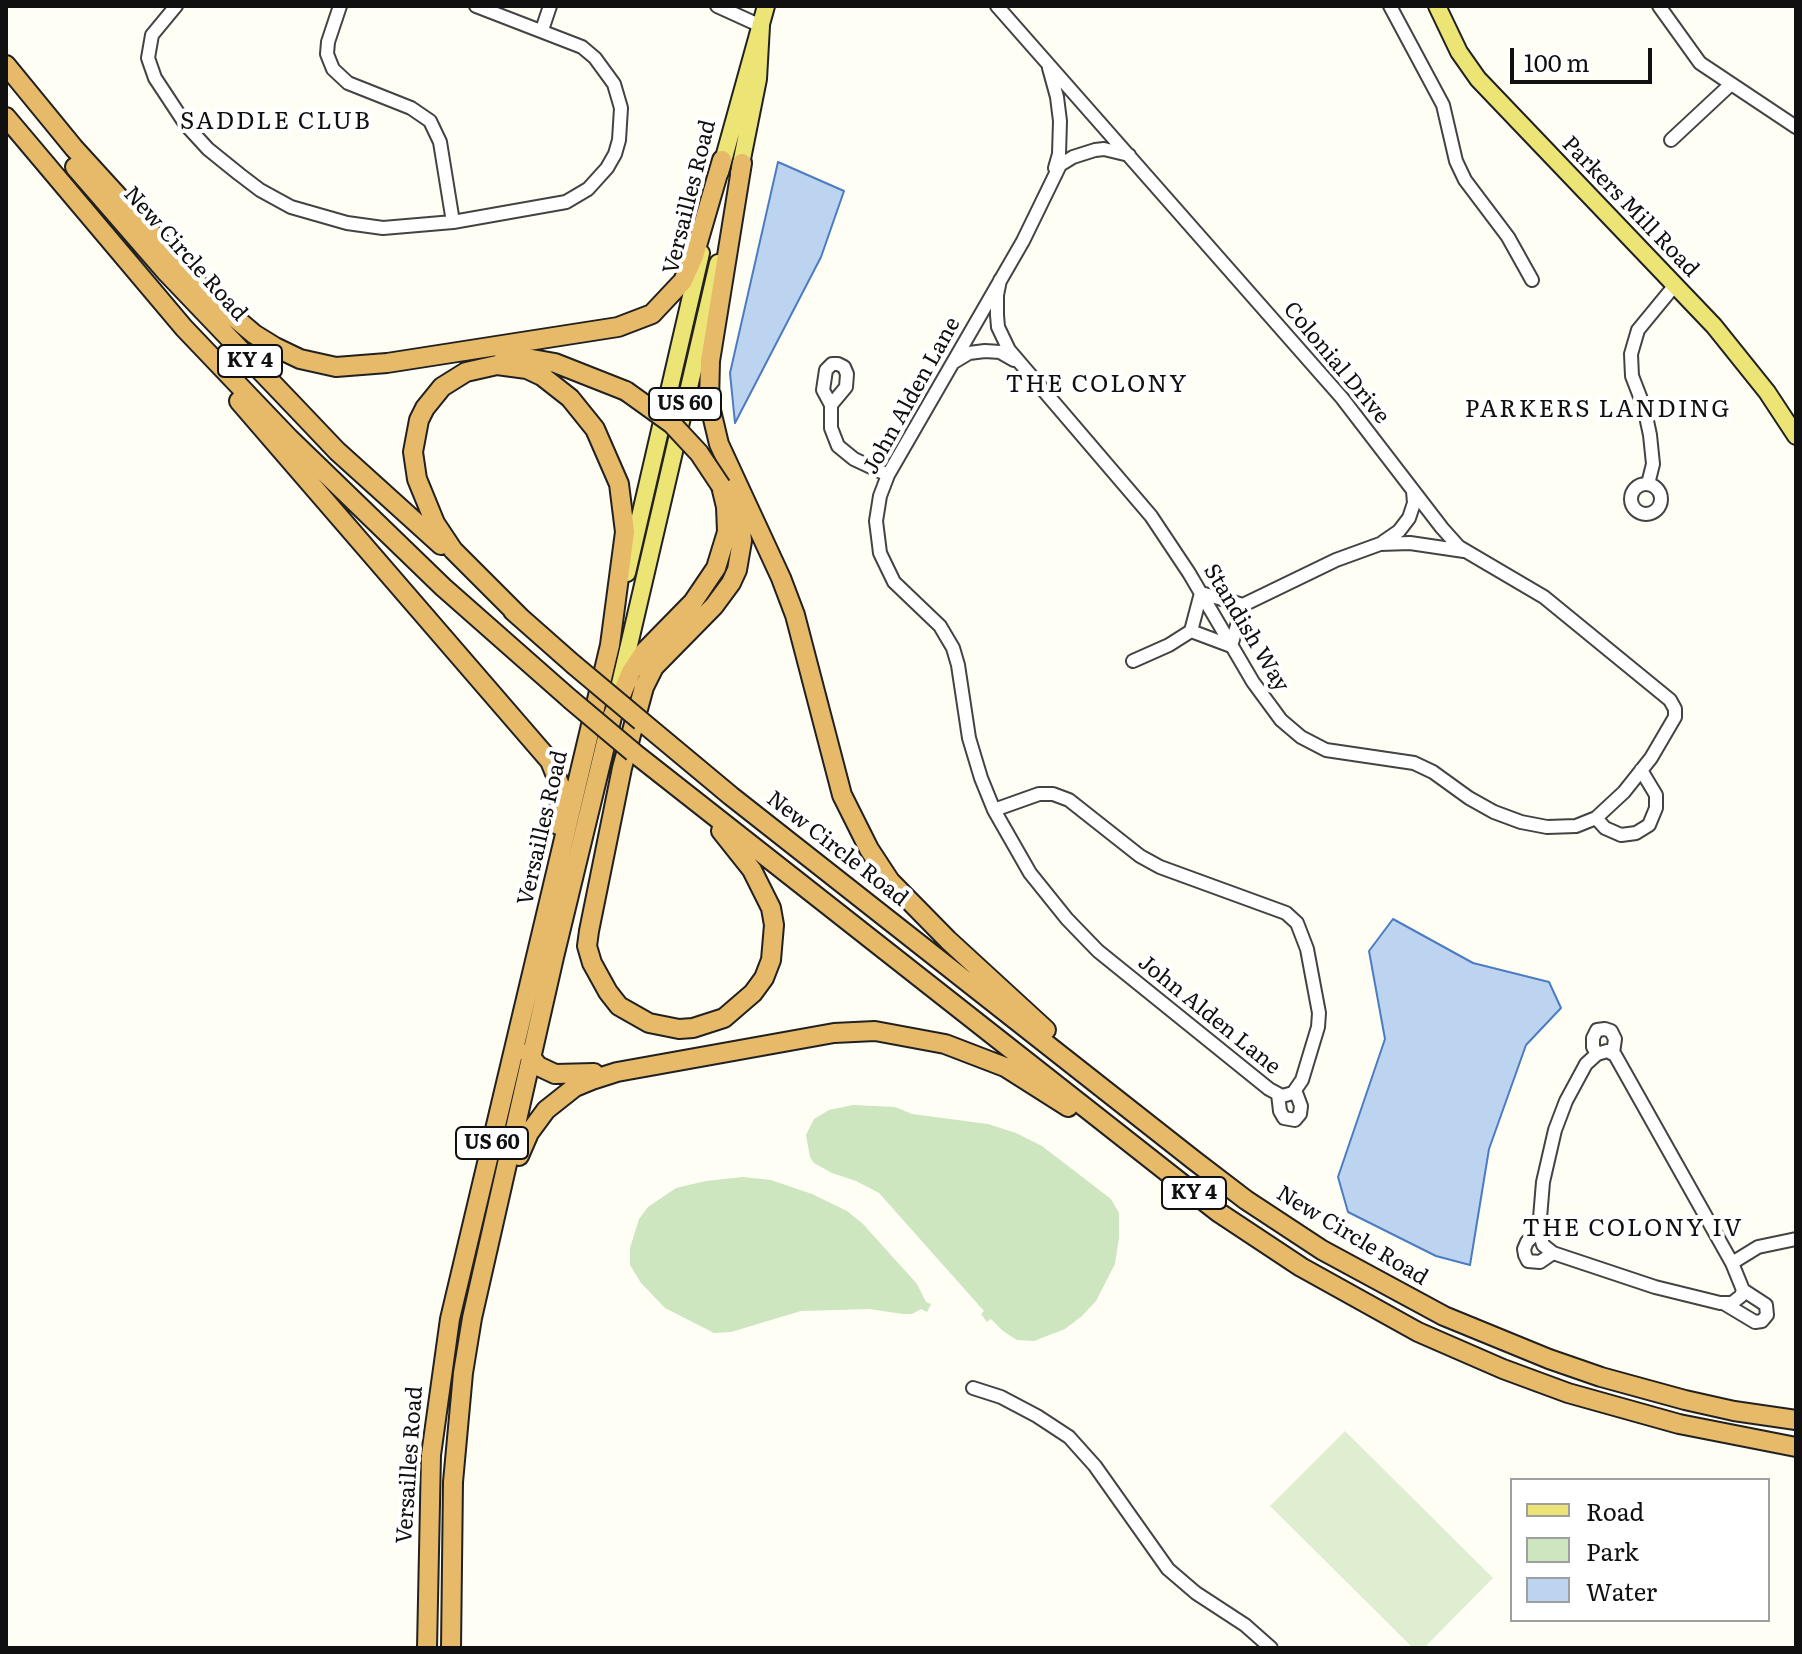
<!DOCTYPE html>
<style>
body{margin:0}
#map{position:relative;width:1802px;height:1654px;overflow:hidden;background:#fefef4;font-family:Literata,serif}
canvas{display:block}
.frame{position:absolute;inset:0;border:8px solid #101010;pointer-events:none}
.legend{position:absolute;left:1510px;top:1478px;width:260px;height:144px;box-sizing:border-box;background:#fff;border:2px solid #9f9f9f;margin:0;padding:10px 14px;list-style:none;font-size:24px;color:#101010}
.legend li{display:flex;align-items:center;gap:16px;height:40px}
.legend b{width:40px;border:2px solid #9f9f9f}
.scale{position:absolute;left:1510px;top:48px;width:142px;height:36px;box-sizing:border-box;border:4px solid #101010;border-top:0;padding-left:10px;font-size:24px;line-height:28px;white-space:nowrap;color:#101010;-webkit-text-stroke:6px #fff;paint-order:stroke}
</style>
<div id="map">
<canvas width="1802" height="1654"></canvas>
<div class="frame"></div>
<ul class="legend">
<li><b style="height:10px;background:#ece576"></b>Road</li>
<li><b style="height:22px;background:#cde6c0"></b>Park</li>
<li><b style="height:22px;background:#bdd4f1"></b>Water</li>
</ul>
<div class="scale">100 m</div>
</div>
<script>
const ctx = document.querySelector('canvas').getContext('2d');
ctx.lineJoin = 'round';
function fill(path, color) { ctx.fillStyle = color; ctx.fill(path, 'evenodd'); }
const shape = rows => new Path2D(rows.map(r => 'M' + r).join(''));
function trace(path, color, width, dash) { ctx.strokeStyle = color; ctx.lineWidth = width; ctx.lineCap = dash ? 'butt' : 'round'; ctx.setLineDash(dash || []); ctx.stroke(path); }
function drawText(font, color, halo, rows, align = 'center') {
  ctx.font = font + ' Literata,serif'; ctx.lineWidth = 8; ctx.setLineDash([]); ctx.textBaseline = 'middle'; ctx.strokeStyle = halo; ctx.fillStyle = color; for (const [text, x, y, turn = 0] of rows) {
    ctx.save(); ctx.translate(x, y); ctx.rotate((+turn || 0) * Math.PI / 180); ctx.textAlign = isNaN(turn) ? turn : align; if (halo) ctx.strokeText(text, 0, 0); ctx.fillText(text, 0, 0); ctx.restore();
  }
}
fill(shape([
 [853,1105,895,1107,912,1114,988,1124,1016,1133,1042,1146,1111,1199,1119,1213,1119,1238,1115,1264,1096,1301,1082,1316,1065,1329,1034,1341,1017,1340,1003,1331,991,1319,987,1322,981,1314,984,1311,879,1193,856,1181,832,1173,814,1163,810,1157,806,1135,814,1119,829,1110],
 [743,1177,771,1180,812,1194,847,1211,863,1224,917,1284,926,1302,931,1304,927,1312,921,1309,912,1314,903,1314,869,1309,801,1311,731,1332,714,1333,665,1308,641,1283,630,1265,630,1248,639,1219,648,1207,676,1188,706,1181]
]), '#cde6c0');
fill(shape([
 [1345,1431,1493,1578,1424,1648,1413,1648,1270,1506]
]), '#dfeed1');
const water = shape([
 [778,162,844,191,821,257,735,423,730,373,778,162],
 [1393,919,1473,963,1549,982,1561,1008,1526,1045,1489,1149,1470,1265,1436,1256,1348,1212,1338,1177,1385,1039,1369,951,1393,919]
]);
fill(water, '#bdd4f1');
trace(water, '#4b7cc2', 2);
const minor = shape([
 [176,6,152,35,148,58,155,78,186,125,208,149,239,174,260,190,291,207,347,223,383,228,453,222,566,202,588,189,607,168,615,154,619,140,621,108,614,84,595,58,582,47,476,6],
 [340,6,328,42,327,54,333,69,348,83,411,108,430,121,440,142,453,222],
 [717,6,761,26],
 [997,6,1342,398,1442,528,1459,547,1544,597,1670,700,1675,709,1675,717,1651,758,1624,792,1596,818,1576,826,1547,827,1521,822,1494,812,1469,798,1433,772,1414,763,1326,750,1301,737,1281,720,1253,682,1189,573,1151,516,1009,350,998,327,997,315,997,295,1000,280],
 [1390,6,1443,105,1456,161,1465,180,1508,237,1532,280],
 [1659,6,1700,63,1796,127],
 [542,30,550,6],
 [1049,68,1057,97,1060,121,1059,154,1055,168],
 [1671,140,1730,85],
 [954,362,969,353,985,351,1000,352,1014,360],
 [831,405,846,387,847,374,844,367,838,364,832,364,826,370,823,390,831,405,831,428,838,446,854,459,888,475],
 '1631 499a15 15 0 1 1 30 0a15 15 0 1 1-30 0Z',
 [1648,484,1653,464,1650,435,1644,407,1632,376,1631,354,1638,330,1675,285],
 [1383,542,1399,531,1409,518,1414,503,1413,491],
 [1243,605,1336,560,1380,544,1410,543,1464,551],
 [1133,661,1169,645,1191,631,1201,593,1243,605,1231,646,1191,631],
 [1039,794,1053,794,1069,800,1140,856,1160,867,1286,913,1297,923,1307,949,1319,1013,1318,1027,1302,1080,1293,1093,1282,1096,1269,1089,1098,951,1067,919,1030,873,994,810,1039,794],
 [994,810,981,778,969,738,958,665,953,648,940,626,894,582,880,553,876,521,880,496,888,475,1023,241,1060,165,1073,157,1095,150,1104,149,1129,155],
 [1596,818,1605,828,1621,835,1636,833,1649,825,1656,808,1656,795,1641,770],
 [1607,1051,1615,1055,1732,1263,1743,1290,1741,1296,1732,1303,1720,1303,1655,1287,1553,1253,1543,1245,1539,1230,1543,1182,1555,1130,1566,1101,1586,1064,1597,1054,1607,1051],
 [1597,1054,1593,1047,1593,1038,1597,1030,1605,1029,1611,1031,1615,1039,1613,1053],
 [1278,1094,1280,1111,1284,1118,1295,1120,1300,1114,1301,1106,1295,1090],
 [1539,1230,1527,1242,1524,1249,1525,1255,1528,1261,1540,1262,1553,1253],
 [1732,1263,1758,1247,1796,1239],
 [1725,1304,1755,1322,1762,1321,1767,1315,1766,1305,1743,1290],
 [973,1388,1001,1397,1037,1416,1069,1437,1095,1466,1168,1569,1196,1593,1245,1625,1271,1648]
]);
const major = shape([
 [1437,6,1459,52,1478,79,1714,326,1767,392,1796,436],
 [720,172,766,6],
 [739,174,758,79,761,26],
 [627,573,701,253],
 [619,688,718,263]
]);
const highway = shape([
 [6,65,74,148,209,296,254,334,275,347,300,359,336,367,387,363,618,327,652,314,683,281,694,256,722,160],
 [6,117,184,328,290,439,443,587,570,699],
 [742,163,710,361,709,402,719,444,781,578,795,615,842,795,869,849,890,881,948,940,1046,1030],
 [75,167,167,273,298,410,337,451,441,545],
 [504,354,555,363,626,391],
 [239,401,550,761,561,788,558,825],
 [513,611,573,664],
 [641,721,731,796,1195,1161,1246,1200,1322,1250,1444,1316,1549,1359,1601,1377,1685,1400,1734,1411,1796,1420],
 [633,752,1218,1212,1301,1267,1418,1332,1503,1369,1568,1393,1679,1424,1796,1447],
 [721,831,752,870,771,908,774,925,771,960,764,978,753,993,724,1018,693,1028,679,1029,649,1023,619,1006,608,992,592,963,587,946,589,931,622,768,644,687,654,667,714,606,731,583,737,570,742,541,740,515,734,500],
 [528,1053,538,1066,555,1074,594,1073],
 [519,1156,529,1133,546,1110,575,1087,592,1080,617,1072,834,1033,875,1031,945,1044,1005,1067,1068,1107],
 [427,1648,431,1455,450,1319,610,645,625,532,619,484,595,429,570,398,542,376,527,369,497,365,466,372,442,387,425,408,419,420,413,452,417,479,435,523,453,550,520,617],
 [451,1648,453,1482,463,1373,472,1318,554,957,612,717,631,672,645,651,693,602,716,568,727,532,726,507,721,486]
]);
trace(minor, '#434343', 16);
trace(major, '#212121', 20);
trace(highway, '#212121', 22);
trace(minor, '#fff', 12);
trace(major, '#ece576', 16);
trace(highway, '#e7ba69', 18);
const highwayBridge = shape([
 [626,391,672,424,699,453,721,486],
 [573,664,641,721],
 [570,699,633,752]
]);
trace(highwayBridge, '#212121', 22, []);
trace(highwayBridge, '#e7ba69', 18);
for (const [x, y, w] of [
 [250,361,64],
 [685,404,72],
 [492,1143,72],
 [1194,1193,64]
]) { const box = new Path2D(); box.roundRect(x - w / 2, y - 16, w, 32, 6); ctx.fillStyle = '#fff'; ctx.fill(box); trace(box, '#101010', 2); }
drawText('bold 20px', '#101010', null, [
 ["KY 4",250,361],
 ["US 60",685,404],
 ["US 60",492,1143],
 ["KY 4",1194,1193]
]);
drawText('22px', '#101010', '#fff', [
 ["Versailles Road",690,197,-76],
 ["Parkers Mill Road",1630,207,46],
 ["New Circle Road",185,254,48],
 ["Colonial Drive",1336,363,50],
 ["John Alden Lane",912,396,-61],
 ["Standish Way",1246,628,59],
 ["Versailles Road",543,828,-77],
 ["New Circle Road",837,849,38],
 ["John Alden Lane",1209,1015,39],
 ["New Circle Road",1352,1236,31],
 ["Versailles Road",410,1465,-86]
]);
ctx.letterSpacing = '2px';
drawText('24px', '#101010', '#fff', [
 ["SADDLE CLUB",276,122],
 ["THE COLONY",1097,385],
 ["PARKERS LANDING",1598,410],
 ["THE COLONY IV",1633,1229]
]);
ctx.letterSpacing = '0px';
</script>
